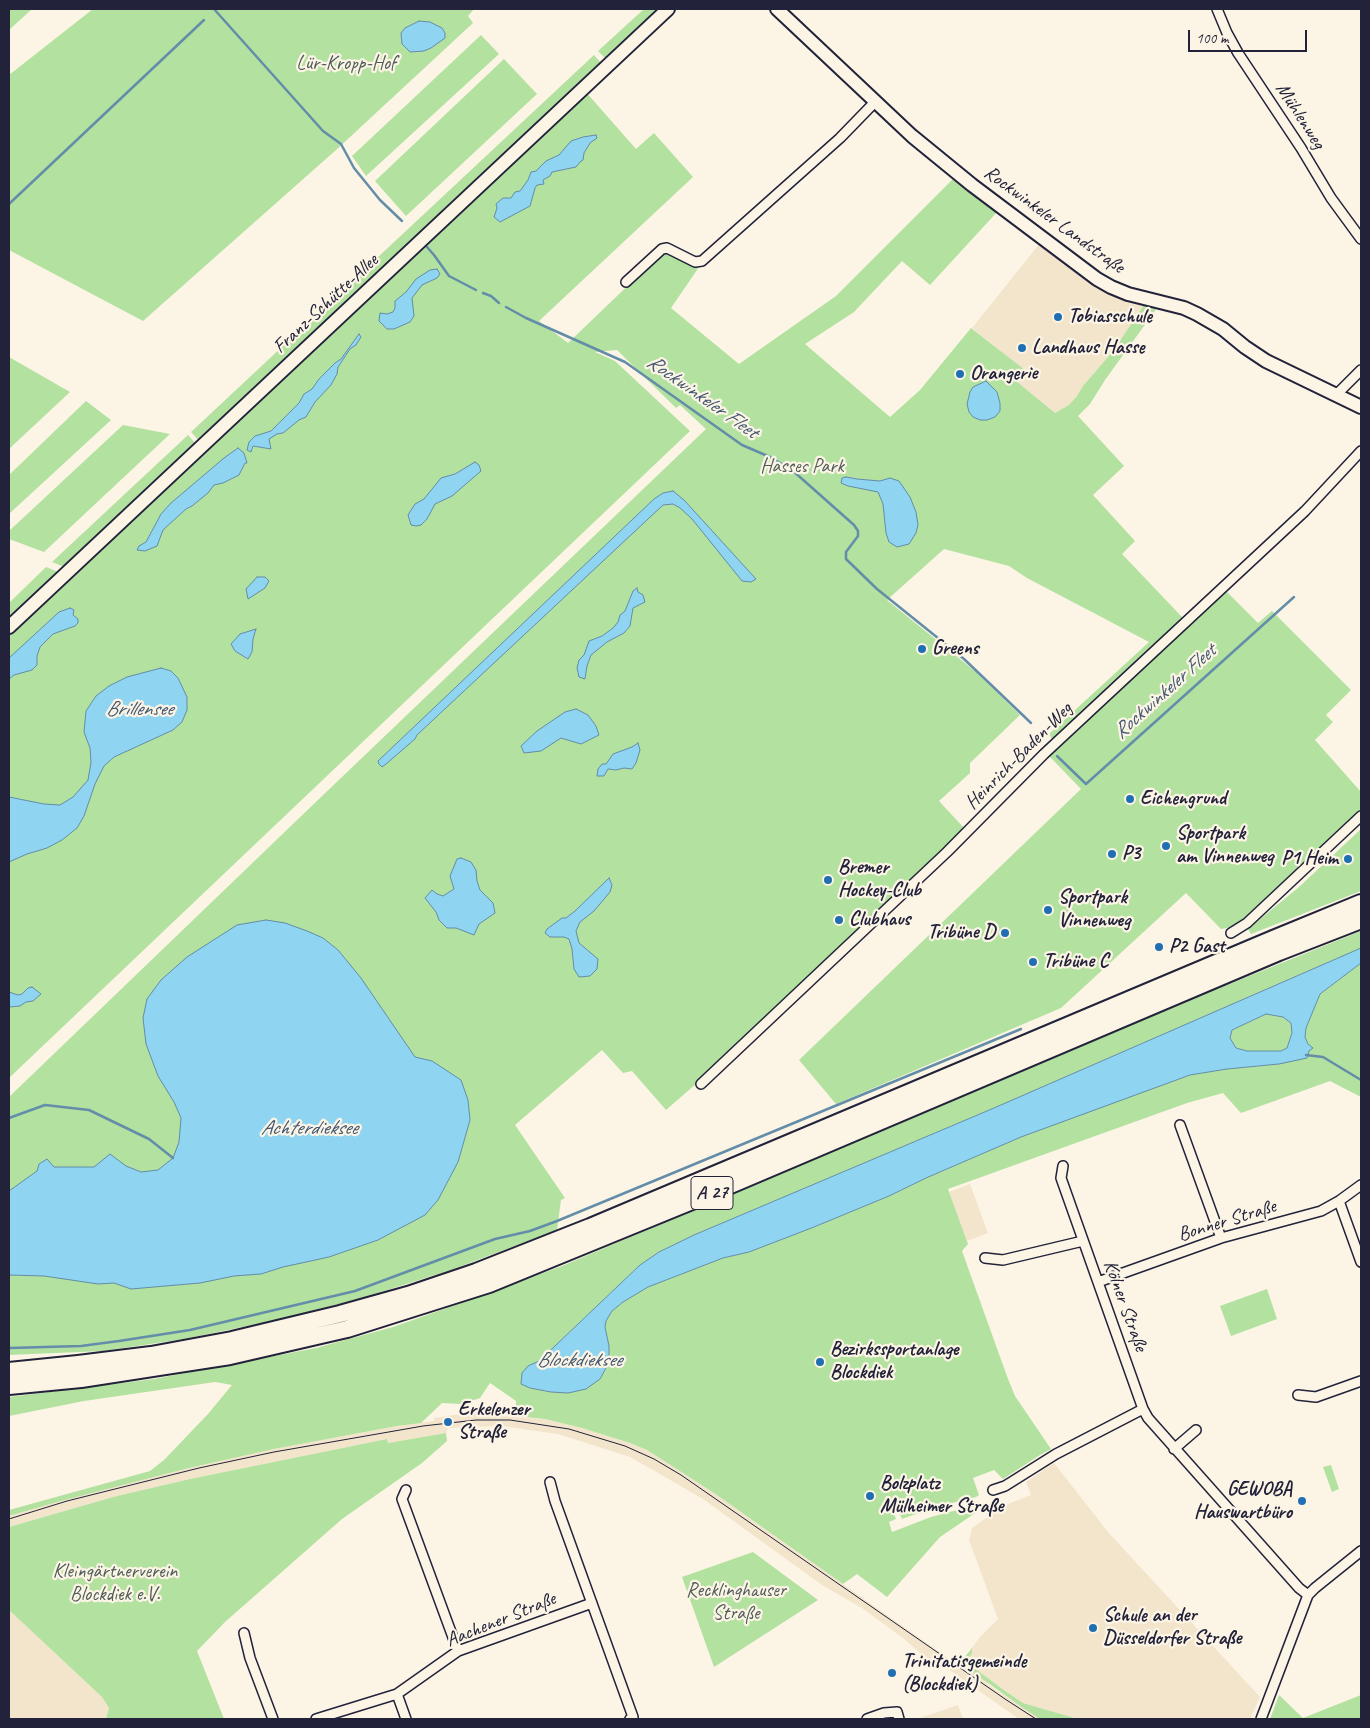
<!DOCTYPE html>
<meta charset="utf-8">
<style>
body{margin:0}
#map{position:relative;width:1370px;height:1728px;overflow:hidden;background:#fcf5e5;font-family:Caveat,sans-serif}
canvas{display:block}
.frame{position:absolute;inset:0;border:10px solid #22223b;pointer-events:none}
.scale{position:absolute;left:1188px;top:30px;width:119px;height:22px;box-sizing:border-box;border:2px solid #22223b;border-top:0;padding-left:6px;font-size:15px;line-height:18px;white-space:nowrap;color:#22223b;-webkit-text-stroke:4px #fcf5e5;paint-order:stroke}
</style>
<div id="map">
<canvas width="1370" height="1728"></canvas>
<div class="frame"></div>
<div class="scale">100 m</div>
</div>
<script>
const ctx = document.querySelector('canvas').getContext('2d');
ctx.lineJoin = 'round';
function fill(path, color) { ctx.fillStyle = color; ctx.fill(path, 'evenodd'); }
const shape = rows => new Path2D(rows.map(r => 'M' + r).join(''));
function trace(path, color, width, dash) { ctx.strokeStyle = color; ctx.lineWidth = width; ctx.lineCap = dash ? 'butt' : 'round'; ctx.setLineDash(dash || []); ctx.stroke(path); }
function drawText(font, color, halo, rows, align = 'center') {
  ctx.font = font + ' Caveat,sans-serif'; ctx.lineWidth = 4.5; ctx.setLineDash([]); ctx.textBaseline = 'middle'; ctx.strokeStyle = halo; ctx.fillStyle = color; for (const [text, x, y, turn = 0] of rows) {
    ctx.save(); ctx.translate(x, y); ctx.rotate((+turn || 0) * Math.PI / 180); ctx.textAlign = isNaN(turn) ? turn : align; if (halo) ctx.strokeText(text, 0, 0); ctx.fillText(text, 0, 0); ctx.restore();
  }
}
fill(shape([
 [1040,243,1061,261,1100,289,1127,301,1144,305,1113,351,1083,386,1077,396,1069,405,1055,413,1016,381,1024,370,972,328],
 [970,1184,988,1233,967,1241,949,1192],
 [500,1412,500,1416,545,1419,582,1428,630,1443,647,1450,714,1493,949,1659,951,1657,988,1682,987,1684,1040,1719,1019,1719,945,1667,943,1669,919,1652,903,1638,862,1608,822,1585,703,1499,653,1470,630,1457,558,1434,502,1426,448,1428,446,1433,388,1443,387,1439,190,1479,113,1497,9,1527,9,1516,61,1501,189,1468,274,1449,397,1426,434,1421,434,1418,467,1413],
 [1054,1463,1108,1532,1260,1697,1250,1719,1078,1719,1023,1703,965,1662,972,1653,972,1648,980,1637,998,1619,969,1540,972,1528,1003,1506,1031,1495,1026,1482],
 [9,1610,102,1697,109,1708,106,1719,9,1719],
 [958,1705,963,1719,917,1719]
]), '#f3e4cc');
fill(shape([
 [9,9,32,9,9,30],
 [93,9,474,9,468,16,473,23,336,150,143,321,9,250,9,75],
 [644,9,664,9,610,59,605,58,598,51],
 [481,35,499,54,366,176,352,156],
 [594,55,601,63,601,68,200,442,191,432],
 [504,59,537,94,406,216,375,181],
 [585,91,636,149,654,133,693,177,539,321,568,343,663,252,670,252,699,267,671,308,739,364,836,296,954,178,998,211,930,285,902,261,854,312,805,344,890,417,920,390,971,328,1025,370,1016,381,1055,413,1069,405,1077,396,1083,386,1113,351,1144,305,1157,308,1105,380,1090,404,1078,416,1124,466,1093,495,1135,541,1122,554,1183,618,1053,741,1049,734,1149,642,1027,578,1009,566,944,549,887,600,976,672,1020,715,970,763,970,773,939,801,965,829,729,1055,666,1110,632,1071,623,1073,602,1050,515,1125,565,1198,561,1200,557,1230,451,1270,362,1298,272,1321,184,1339,103,1351,9,1355,9,1097,320,798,706,429,680,405,676,408,617,350,595,352,615,361,690,431,9,1078,9,632],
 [9,357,70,392,9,449],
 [86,401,111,420,9,514,9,475],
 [123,425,170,434,44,552,9,539,9,531],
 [188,435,197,445,67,568,52,562],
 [46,567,61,573,9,622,9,603],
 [1225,590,1258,623,1272,611,1351,690,1326,715,1333,722,1315,740,1361,792,1361,811,1244,920,1232,927,1221,929,1186,893,1061,1008,836,1104,799,1060,1081,789,1050,757,1050,755],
 [1361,829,1361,891,1251,934,1248,929,1299,887],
 [1361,931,1361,948,994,1108,694,1235,659,1252,640,1265,556,1345,539,1361,528,1366,530,1388,551,1392,600,1379,607,1367,609,1358,609,1346,605,1327,606,1321,612,1311,623,1302,648,1287,723,1258,749,1252,814,1227,889,1196,926,1178,1021,1137,1110,1103,1190,1075,1227,1069,1279,1064,1308,1044,1305,1037,1306,1028,1320,994,1361,963,1361,1097,1330,1081,1241,1113,1223,1093,1187,1103,948,1189,968,1244,962,1251,1008,1379,1015,1396,1051,1449,1040,1455,1003,1479,994,1470,973,1478,979,1495,976,1497,932,1508,902,1519,899,1512,894,1514,896,1519,889,1522,892,1532,931,1517,972,1506,987,1505,940,1537,887,1597,857,1574,843,1584,714,1493,647,1450,630,1443,582,1428,545,1419,516,1416,516,1401,490,1383,480,1398,461,1404,442,1403,421,1423,397,1426,274,1449,189,1468,61,1501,9,1516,9,1510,150,1471,164,1460,208,1414,232,1385,215,1382,84,1401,9,1416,9,1397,154,1379,316,1348,393,1327,467,1301,562,1266,1212,991],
 [1266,1014,1283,1017,1291,1023,1292,1033,1287,1048,1281,1051,1247,1051,1236,1048,1230,1038,1232,1030],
 [1267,1289,1277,1319,1231,1336,1220,1306],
 [446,1433,447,1441,422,1463,342,1519,225,1622,197,1651,224,1719,106,1719,109,1708,102,1697,9,1610,9,1527,113,1497,190,1479,387,1439,388,1443],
 [1331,1465,1339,1489,1332,1492,1323,1467],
 [753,1552,818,1600,714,1667,682,1577],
 [972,1648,972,1653,966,1662,1004,1690,1023,1703,1078,1719,1040,1719,1023,1708,960,1663],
 [1279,1695,1303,1718,1361,1695,1361,1719,1270,1719]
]), '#b3e1a0');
const water = shape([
 [419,21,430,22,442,28,445,33,445,38,431,48,424,51,410,52,402,44,401,33,405,28,419,21],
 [596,135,597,138,590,143,584,153,583,160,580,162,576,167,552,172,550,176,543,180,544,184,537,185,535,188,530,206,500,222,494,217,497,208,496,204,503,198,511,198,515,192,520,191,528,180,531,172,536,171,546,161,559,155,571,141,583,137,596,135],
 [437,269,440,274,437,278,422,285,412,298,414,316,410,322,394,329,387,329,379,321,380,313,387,314,393,312,395,308,395,301,406,292,416,279,430,270,437,269],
 [359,334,361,337,356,345,350,349,338,367,337,374,331,385,315,402,306,417,299,420,283,433,277,434,269,439,271,449,253,446,251,452,247,450,249,442,255,436,271,431,299,403,304,394,312,389,319,379,335,363,341,359,359,334],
 [986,381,997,392,1000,403,1000,411,995,417,987,420,980,420,973,417,969,412,967,404,970,392,973,387,986,381],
 [238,448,244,453,247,463,245,463,239,475,223,483,214,485,208,493,192,506,186,509,163,530,157,546,145,551,137,550,139,546,146,542,161,514,171,503,224,458,238,448],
 [475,462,479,465,481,471,452,496,435,504,427,519,421,525,416,526,411,525,408,515,415,504,424,499,441,478,455,474,475,462],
 [846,477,857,479,880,481,890,478,899,481,910,497,916,512,918,525,916,533,909,544,897,547,889,542,886,533,883,504,878,492,848,486,841,483,842,478,846,477],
 [673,491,684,500,756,579,751,582,742,581,692,519,680,508,673,504,663,505,417,735,415,739,386,764,382,767,379,764,378,761,654,499,663,493,673,491],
 [257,577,265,577,269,581,265,588,248,599,246,589,257,577],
 [637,588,638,592,643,595,645,602,633,608,630,626,624,633,607,642,591,655,587,666,585,679,579,677,577,668,579,660,584,655,589,641,602,636,613,628,618,622,620,615,625,611,633,591,637,588],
 [70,608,74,610,73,615,78,619,78,623,75,626,53,634,40,647,37,656,37,665,32,670,14,675,9,679,9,658,59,612,70,608],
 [256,629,253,639,252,652,248,659,235,651,231,644,240,634,256,629],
 [161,668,171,671,178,678,187,697,187,710,182,722,173,730,114,757,104,766,95,784,84,816,77,828,62,840,47,848,27,854,9,862,9,797,44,804,60,805,73,797,88,780,91,762,90,748,84,732,86,711,96,696,109,686,127,677,161,668],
 [576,709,588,715,596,726,599,735,581,744,561,738,541,751,524,753,521,746,537,731,565,712,576,709],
 [638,743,640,750,636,763,632,769,624,768,616,770,608,769,604,776,597,776,598,769,602,764,606,764,613,754,632,747,638,743],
 [461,858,471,862,476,870,477,881,480,890,493,903,495,913,479,924,474,935,456,928,447,928,439,920,436,912,425,898,432,890,437,894,443,896,454,889,450,876,457,859,461,858],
 [609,878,612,885,610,892,594,911,580,922,576,931,579,943,598,959,597,969,590,976,579,977,574,969,572,949,569,939,564,937,550,937,545,933,547,929,562,918,566,918,575,911,609,878],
 [266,920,285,923,307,931,323,938,338,950,361,978,415,1057,432,1061,461,1080,468,1100,470,1120,458,1162,438,1200,425,1215,378,1240,329,1257,283,1267,261,1274,234,1276,200,1283,131,1289,114,1283,98,1284,44,1276,9,1275,9,1191,37,1171,39,1164,47,1159,54,1167,94,1167,110,1154,126,1166,141,1172,158,1170,173,1158,179,1142,181,1118,174,1102,158,1076,146,1044,143,1018,147,999,161,980,187,957,237,925,266,920],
 [1361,948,1361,963,1320,994,1306,1028,1305,1037,1308,1044,1313,1048,1309,1051,1307,1058,1279,1064,1227,1069,1190,1075,1021,1137,926,1178,889,1196,814,1227,749,1252,723,1258,648,1287,623,1302,612,1311,606,1321,605,1327,609,1346,609,1358,606,1368,600,1379,586,1389,568,1393,551,1392,530,1388,521,1384,522,1373,528,1366,539,1361,556,1345,640,1265,659,1252,694,1235,994,1108,1361,948],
 [1266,1014,1283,1017,1291,1023,1292,1033,1287,1048,1281,1051,1247,1051,1236,1048,1230,1038,1232,1030,1266,1014],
 [32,987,41,994,33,1001,26,1002,20,1006,9,1007,9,992,18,995,22,994,28,988,32,987]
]);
fill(water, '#8fd4f1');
trace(water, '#638da8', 1);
trace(shape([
 [214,9,323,131,341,144,354,168,380,200,402,221],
 [9,204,204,20],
 [427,247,434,255,449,276,476,290],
 [483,293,491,296,499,303],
 [506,307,526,318,625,362,742,445,770,457,792,470,854,525,858,531,858,536,846,552,846,559,877,589,964,659,1031,723],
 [1057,756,1086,784,1294,597],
 [1306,1055,1323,1057,1361,1080],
 [9,1118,45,1105,89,1110,149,1139,173,1158],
 [9,1348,81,1346,119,1341,190,1330,355,1291,495,1239,530,1231,557,1221,1021,1029]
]), '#638da8', 2.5);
const street = shape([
 [1217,9,1227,33,1238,53,1301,148,1331,198,1361,239],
 [626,282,662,249,667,248,695,262,702,261,840,138,875,102],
 [1336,395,1361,370],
 [1231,933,1247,923,1361,816],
 [701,1084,947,852,1044,754,1305,511,1361,451],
 [1180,1125,1221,1238],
 [1063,1166,1061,1178,1143,1409,1148,1418,1299,1588,1308,1595],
 [1339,1201,1361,1262],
 [985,1258,1003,1260,1083,1241],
 [1098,1282,1221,1238,1321,1211,1339,1201,1361,1185],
 [1298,1395,1316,1397,1361,1381],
 [1174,1449,1196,1430],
 [550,1482,555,1501,633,1717,630,1719],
 [406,1490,402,1499,458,1651],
 [993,1490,1005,1486,1056,1454,1143,1409],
 [244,1633,250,1658,273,1719],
 [397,1694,406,1719],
 [316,1719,397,1694,458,1651,592,1603],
 [867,1719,884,1713,897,1712,899,1719],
 [1261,1719,1308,1595,1315,1588,1361,1551]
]);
const secondary = shape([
 [777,9,912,136,972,185,1097,279,1111,287,1128,294,1184,308,1197,314,1223,329,1245,347,1266,361,1361,407],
 [9,627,668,9]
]);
const highway = shape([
 [9,1371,78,1364,151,1355,232,1340,340,1314,408,1295,476,1272,590,1227,1273,939,1361,903],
 [9,1386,81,1379,230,1356,347,1329,489,1284,709,1194,1279,952,1361,920]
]);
trace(street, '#22223b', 12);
trace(secondary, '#22223b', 16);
trace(highway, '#22223b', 20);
trace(street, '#fcf5e5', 9);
trace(secondary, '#fcf5e5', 12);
trace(highway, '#fcf5e5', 16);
trace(shape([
 [9,1519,67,1501,199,1468,274,1452,423,1426,476,1420,510,1420,569,1429,625,1446,654,1459,681,1475,1005,1699,1036,1719]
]), '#22223b', 1);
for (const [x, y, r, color] of [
 [1058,317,5,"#1f6fb2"],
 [1022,348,5,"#1f6fb2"],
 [960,374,5,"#1f6fb2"],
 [922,649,5,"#1f6fb2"],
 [1130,799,5,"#1f6fb2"],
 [1166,846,5,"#1f6fb2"],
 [1112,854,5,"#1f6fb2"],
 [1348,859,5,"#1f6fb2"],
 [828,880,5,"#1f6fb2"],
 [1048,910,5,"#1f6fb2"],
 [839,920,5,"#1f6fb2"],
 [1005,933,5,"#1f6fb2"],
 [1159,947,5,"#1f6fb2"],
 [1033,962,5,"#1f6fb2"],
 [820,1362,5,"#1f6fb2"],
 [448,1422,5,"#1f6fb2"],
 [870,1496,5,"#1f6fb2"],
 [1302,1501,5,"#1f6fb2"],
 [1093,1628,5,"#1f6fb2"],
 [892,1673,5,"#1f6fb2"]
]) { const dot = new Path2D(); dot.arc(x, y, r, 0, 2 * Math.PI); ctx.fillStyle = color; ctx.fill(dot); trace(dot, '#fcf5e5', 2); }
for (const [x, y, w] of [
 [712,1193,42]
]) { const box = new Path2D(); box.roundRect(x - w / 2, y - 16.5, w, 33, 4); ctx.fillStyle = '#fcf5e5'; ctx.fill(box); trace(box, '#22223b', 1); }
drawText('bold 19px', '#22223b', null, [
 ["A 27",712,1193]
]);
drawText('20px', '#4e5b59', '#fcf5e5', [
 ["Lür-Kropp-Hof",346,64],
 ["Hasses Park",802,467],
 ["Kleingärtnerverein",115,1572],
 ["Blockdiek e.V.",115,1595],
 ["Recklinghauser",736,1591],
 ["Straße",736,1614]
]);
drawText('20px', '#22223b', '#fcf5e5', [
 ["Mühlenweg",1300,116,57],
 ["Rockwinkeler Landstraße",1054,220,36],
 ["Franz-Schütte-Allee",326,304,-43],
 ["Heinrich-Baden-Weg",1019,756,-45],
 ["Bonner Straße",1227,1221,-17],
 ["Kölner Straße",1125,1306,70],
 ["Aachener Straße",501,1620,-22]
]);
drawText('bold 20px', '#22223b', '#fcf5e5', [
 ["Tobiasschule",1068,317],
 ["Landhaus Hasse",1032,348],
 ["Orangerie",970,374],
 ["Greens",932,649],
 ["Eichengrund",1140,799],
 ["Sportpark",1176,834],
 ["am Vinnenweg",1176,857],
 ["P3",1122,854],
 ["P1 Heim",1338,859,"right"],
 ["Bremer",838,868],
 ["Hockey-Club",838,891],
 ["Sportpark",1058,898],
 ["Vinnenweg",1058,921],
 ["Clubhaus",849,920],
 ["Tribüne D",995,933,"right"],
 ["P2 Gast",1169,947],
 ["Tribüne C",1043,962],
 ["Bezirkssportanlage",830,1350],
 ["Blockdiek",830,1373],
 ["Erkelenzer",458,1410],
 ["Straße",458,1433],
 ["Bolzplatz",880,1484],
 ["Mülheimer Straße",880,1507],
 ["GEWOBA",1292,1490,"right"],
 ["Hauswartbüro",1292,1513,"right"],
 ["Schule an der",1103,1616],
 ["Düsseldorfer Straße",1103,1639],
 ["Trinitatisgemeinde",902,1662],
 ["(Blockdiek)",902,1685]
], 'left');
drawText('italic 21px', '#435772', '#fcf5e5', [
 ["Rockwinkeler Fleet",702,397,35],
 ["Rockwinkeler Fleet",1165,692,-42],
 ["Brillensee",139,709],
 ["Achterdieksee",309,1128],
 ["Blockdieksee",579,1360]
]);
</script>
